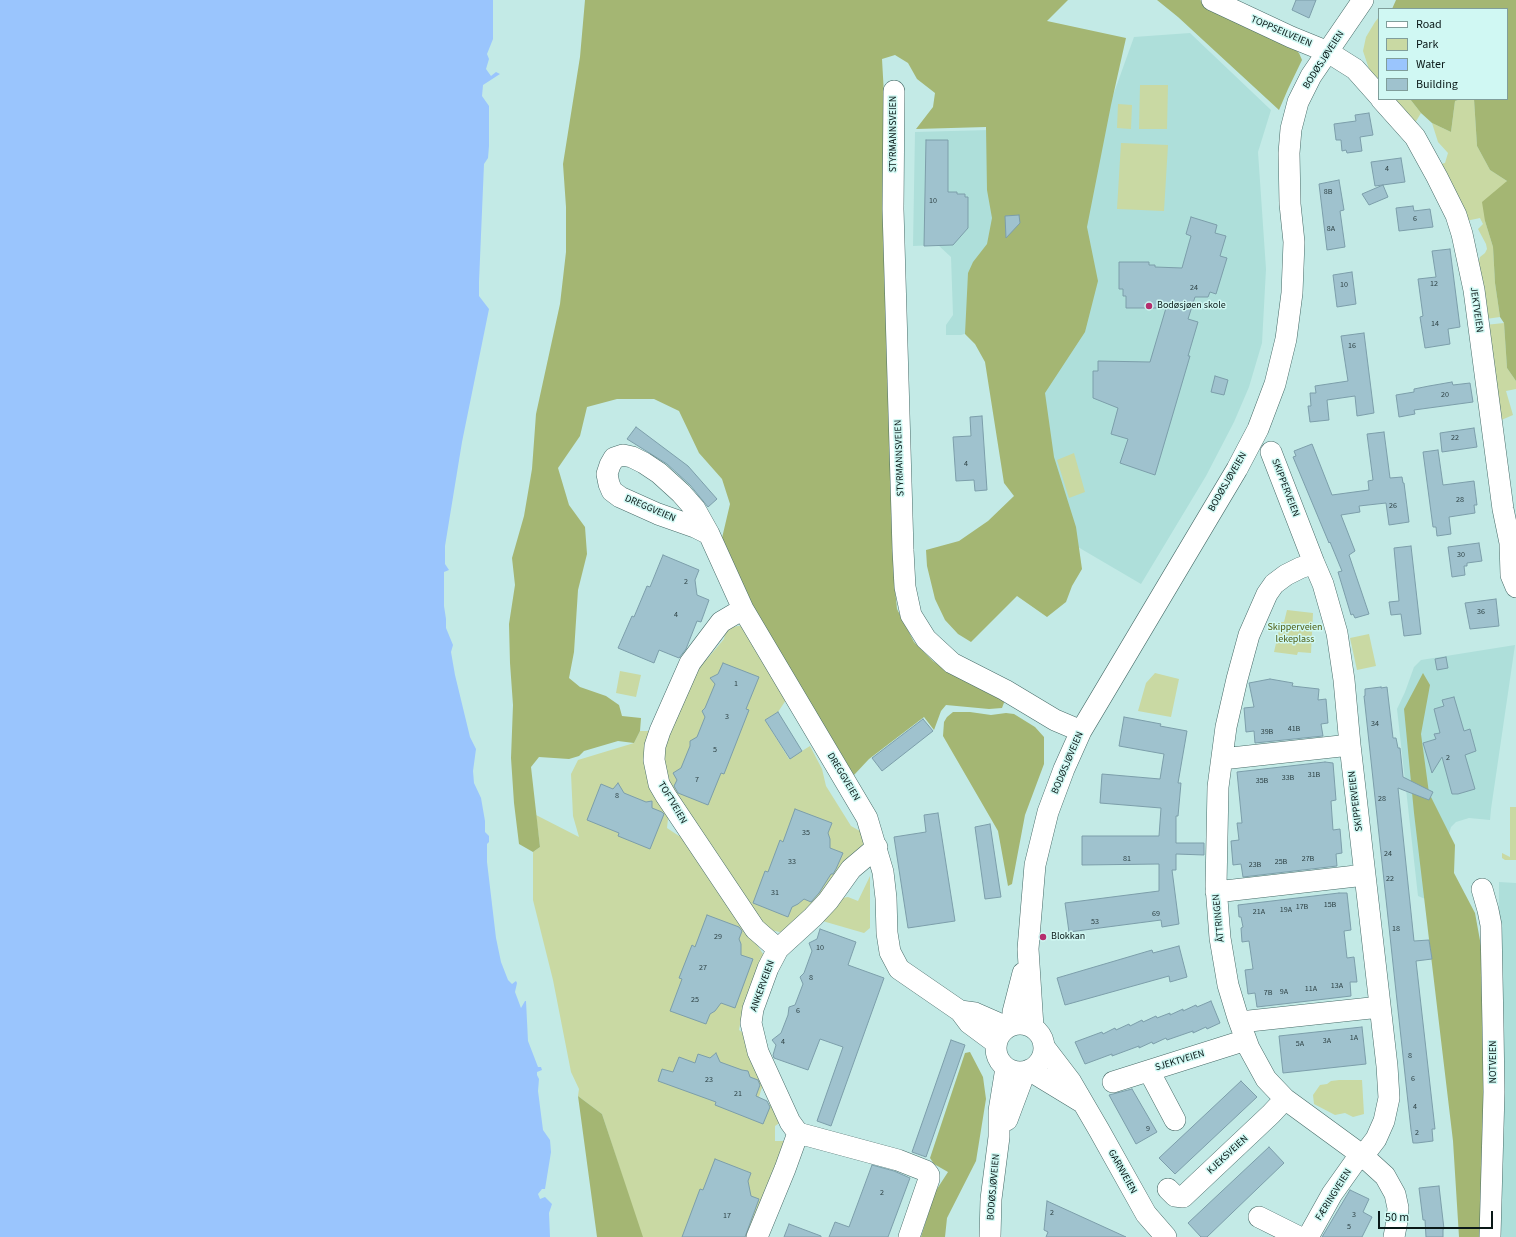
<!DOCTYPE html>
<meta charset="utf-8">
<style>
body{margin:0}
#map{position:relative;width:1516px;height:1237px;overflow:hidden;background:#c3eae6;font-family:"Source Sans 3",sans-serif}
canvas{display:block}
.legend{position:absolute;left:1378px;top:8px;width:130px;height:92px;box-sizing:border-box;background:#d0f8f3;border:1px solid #809e9b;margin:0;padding:5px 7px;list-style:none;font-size:12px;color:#091817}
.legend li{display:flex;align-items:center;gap:8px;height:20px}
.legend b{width:20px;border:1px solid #809e9b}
.scale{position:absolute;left:1378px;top:1211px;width:115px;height:18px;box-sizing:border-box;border:2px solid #091817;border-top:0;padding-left:5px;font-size:12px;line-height:14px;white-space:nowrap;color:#091817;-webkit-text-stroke:3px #d0f8f3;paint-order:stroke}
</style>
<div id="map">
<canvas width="1516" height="1237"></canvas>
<ul class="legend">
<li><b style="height:5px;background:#fff"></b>Road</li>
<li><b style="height:11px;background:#c9d9a3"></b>Park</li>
<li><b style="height:11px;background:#9ac5fd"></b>Water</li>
<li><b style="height:11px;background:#9fc2ce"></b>Building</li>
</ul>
<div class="scale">50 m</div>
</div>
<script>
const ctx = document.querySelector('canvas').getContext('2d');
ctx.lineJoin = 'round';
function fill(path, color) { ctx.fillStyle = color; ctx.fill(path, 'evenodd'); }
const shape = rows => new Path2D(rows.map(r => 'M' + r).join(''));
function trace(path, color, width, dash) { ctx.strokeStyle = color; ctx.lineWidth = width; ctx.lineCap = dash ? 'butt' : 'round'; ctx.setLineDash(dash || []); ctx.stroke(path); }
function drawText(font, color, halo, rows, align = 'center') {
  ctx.font = font + ' "Source Sans 3",sans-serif'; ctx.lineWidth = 3; ctx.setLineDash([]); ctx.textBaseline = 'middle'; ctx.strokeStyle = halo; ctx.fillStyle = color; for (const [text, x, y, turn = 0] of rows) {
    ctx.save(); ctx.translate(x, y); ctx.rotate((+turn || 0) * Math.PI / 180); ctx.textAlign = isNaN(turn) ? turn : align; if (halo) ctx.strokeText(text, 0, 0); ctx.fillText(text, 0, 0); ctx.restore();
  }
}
fill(shape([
 [1190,33,1271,110,1258,152,1266,269,1262,343,1249,387,1234,422,1206,476,1141,584,1037,523,1048,116,1111,101,1134,37],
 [1027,129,981,329,961,335,946,335,946,325,953,315,951,257,938,245,913,246,915,132],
 [1515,645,1491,809,1490,820,1469,818,1456,822,1451,827,1449,834,1440,905,1418,896,1397,709,1405,692,1414,667,1421,660],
 [1499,882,1516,883,1516,1237,1497,1237]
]), '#aedfda');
fill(shape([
 [1379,17,1379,85,1371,75,1363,51,1366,37,1375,22],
 [1140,85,1168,85,1167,129,1139,129],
 [1390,99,1410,99,1421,113,1415,123],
 [1461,99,1474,99,1477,146,1490,170,1507,181,1485,221,1493,247,1495,283,1500,317,1486,319,1478,266,1480,257,1485,253,1487,249,1486,244,1478,229,1483,224,1480,218,1466,221,1440,164,1445,163,1448,153,1438,142,1432,123,1451,132,1455,101],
 [1118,104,1132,105,1131,129,1117,128],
 [1121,143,1168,145,1164,211,1117,209],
 [1504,323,1507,368,1516,381,1516,389,1506,391,1513,415,1499,421,1485,325],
 [1074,453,1085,492,1069,498,1057,460],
 [1287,610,1313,613,1311,653,1298,652,1297,655,1274,652,1281,622,1284,622],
 [744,625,788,697,778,712,765,720,789,759,810,746,822,769,826,786,851,826,867,835,866,845,784,933,766,929,671,798,659,751,694,664,707,659,724,639,726,628],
 [1369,634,1376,666,1357,670,1350,638],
 [620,671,641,675,636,697,616,693],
 [1155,673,1179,679,1171,717,1138,711,1146,683],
 [640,731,654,731,669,810,667,828,679,836,689,835,705,865,765,957,752,998,744,1001,739,1030,748,1036,763,1084,759,1097,773,1107,781,1122,775,1126,775,1141,789,1141,748,1237,642,1237,602,1114,578,1096,579,1089,571,1072,553,980,533,900,533,852,540,847,536,815,579,837,573,816,571,774,578,760,634,743],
 [1510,807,1516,807,1516,860,1505,860,1502,858,1502,853,1510,857],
 [870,876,870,928,864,933,819,920,837,899,848,897,858,901],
 [1339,1080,1362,1080,1364,1114,1353,1117,1345,1113,1335,1115,1314,1104,1313,1095,1320,1085,1327,1084,1331,1081]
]), '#c9d9a3');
fill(shape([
 [585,0,1068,0,1047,21,1126,38,1111,105,1087,227,1098,281,1085,332,1045,393,1054,457,1076,527,1082,569,1072,586,1066,602,1047,617,1017,596,971,642,958,634,945,620,935,599,927,566,926,550,959,541,988,521,1014,496,1004,483,985,362,975,344,965,334,968,273,973,262,987,244,992,218,987,190,986,127,916,129,933,107,935,93,917,79,908,63,895,55,882,59,886,130,894,578,897,609,914,642,933,661,946,670,1005,700,1002,708,989,709,946,705,941,711,934,730,924,717,869,759,854,775,829,740,745,593,722,538,730,504,722,479,699,453,679,411,654,399,617,399,587,407,580,436,558,468,569,505,585,527,587,554,578,590,574,652,569,678,580,687,606,696,619,705,622,716,641,718,640,731,634,743,618,741,584,751,579,756,569,759,539,757,531,767,540,847,533,852,519,844,514,803,511,758,513,705,510,663,509,624,515,585,512,558,524,516,532,469,536,414,560,304,566,252,566,207,563,164,580,57],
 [1157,0,1200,0,1292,46,1299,53,1302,60,1288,89,1279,110,1178,17],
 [1396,0,1516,0,1516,381,1507,368,1504,323,1500,317,1495,283,1493,247,1485,221,1482,202,1507,181,1490,170,1477,146,1474,99,1507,99,1507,9,1392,9],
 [1410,99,1461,99,1455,101,1451,132,1432,123,1421,113],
 [1423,673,1430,685,1421,734,1429,793,1455,845,1454,873,1475,913,1481,946,1484,1101,1482,1237,1459,1237,1453,1141,1414,813,1404,709],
 [953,712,970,712,991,715,1006,713,1014,714,1035,727,1044,737,1044,764,1025,815,1012,884,1008,886,998,831,943,736,944,722,947,717],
 [970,1052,983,1077,986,1099,976,1161,947,1218,945,1237,921,1237,935,1192,948,1172,934,1164,930,1158,965,1053],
 [578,1096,602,1114,643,1237,597,1237]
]), '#a4b673');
fill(shape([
 [0,0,493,0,493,39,487,54,489,59,486,69,491,76,496,72,500,74,483,85,482,96,489,106,489,146,488,158,484,164,479,282,479,296,489,309,462,442,445,546,445,564,449,570,444,572,444,606,446,619,446,628,453,645,451,652,455,675,470,737,476,749,473,771,474,783,481,798,485,821,485,832,489,836,489,842,487,844,487,862,496,938,501,962,508,980,512,984,516,981,517,983,515,992,521,1008,525,1001,526,1001,528,1041,538,1067,541,1067,542,1070,537,1072,537,1075,539,1079,538,1091,543,1130,550,1140,551,1152,545,1189,542,1189,538,1194,540,1199,545,1197,552,1204,549,1213,550,1237,0,1237]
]), '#9ac5fd');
const building = shape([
 [1296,0,1316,0,1309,18,1292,10,1296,0],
 [1369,113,1373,135,1360,137,1362,151,1347,153,1346,150,1342,151,1341,140,1336,140,1334,124,1356,121,1355,115,1369,113],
 [926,140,948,140,948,192,957,192,957,194,965,194,965,197,968,197,968,228,953,245,924,246,926,140],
 [1401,158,1405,182,1375,186,1371,162,1401,158],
 [1339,180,1344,210,1340,211,1345,247,1327,250,1319,184,1339,180],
 [1383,185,1388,197,1369,205,1362,194,1383,185],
 [1413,206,1414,211,1430,209,1433,227,1399,231,1396,208,1413,206],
 [1019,215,1020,223,1006,238,1005,216,1019,215],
 [1191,217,1217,225,1215,233,1226,236,1220,256,1227,258,1216,294,1210,292,1208,297,1195,297,1188,319,1198,322,1188,356,1190,356,1155,475,1120,463,1128,439,1111,434,1118,408,1093,398,1093,371,1098,371,1098,361,1150,362,1166,308,1126,308,1126,296,1123,296,1123,289,1119,289,1119,262,1149,262,1149,265,1155,265,1155,267,1182,268,1191,236,1186,234,1191,217],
 [1450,249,1460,327,1448,329,1450,344,1425,348,1420,317,1423,316,1418,279,1436,277,1432,251,1450,249],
 [1352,272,1356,304,1337,307,1333,275,1352,272],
 [1364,333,1374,413,1357,416,1355,396,1327,400,1329,420,1310,422,1308,406,1311,406,1310,393,1316,393,1315,386,1348,381,1341,336,1364,333],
 [1215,376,1228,380,1224,395,1211,392,1215,376],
 [1452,382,1453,385,1470,383,1473,402,1414,410,1415,414,1399,417,1396,395,1414,392,1414,389,1429,386,1452,382],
 [982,416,987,490,975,491,974,480,956,481,953,437,971,436,970,417,982,416],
 [636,427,688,466,717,499,708,507,690,485,667,464,627,439,636,427],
 [1474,428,1477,447,1442,452,1440,433,1474,428],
 [1384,432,1390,478,1402,477,1403,483,1404,483,1409,522,1389,525,1386,503,1359,506,1360,512,1341,515,1355,551,1349,555,1369,614,1355,618,1353,614,1351,615,1338,572,1342,571,1330,542,1329,543,1293,457,1296,456,1294,451,1312,444,1332,495,1369,490,1368,481,1373,480,1367,434,1384,432],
 [1438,450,1443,485,1474,481,1477,505,1474,505,1475,513,1449,517,1451,534,1437,536,1436,527,1433,527,1423,452,1438,450],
 [1479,543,1482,561,1467,563,1467,566,1464,566,1465,575,1452,577,1448,547,1479,543],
 [1411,546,1421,634,1404,636,1401,614,1391,615,1389,602,1399,601,1394,548,1411,546],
 [663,555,699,570,695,580,697,595,709,600,701,622,697,621,686,649,679,658,659,650,654,663,618,648,632,616,634,617,647,586,650,587,663,555],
 [1496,599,1499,626,1470,629,1465,603,1496,599],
 [1446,657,1448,668,1437,670,1435,659,1446,657],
 [723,663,759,677,746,709,749,710,724,774,721,773,708,805,678,793,674,786,677,780,673,773,681,768,690,746,690,741,697,737,705,717,702,711,705,708,715,684,710,678,718,674,723,663],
 [1270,679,1293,683,1292,686,1319,689,1318,700,1326,699,1328,723,1321,724,1323,736,1255,743,1254,731,1246,732,1244,708,1254,707,1249,683,1270,679],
 [1381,687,1381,688,1387,687,1393,738,1396,738,1398,748,1400,748,1403,777,1433,792,1429,800,1398,788,1414,941,1429,940,1432,959,1416,961,1435,1129,1432,1129,1433,1141,1417,1143,1413,1143,1411,1130,1364,696,1365,696,1365,689,1381,687],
 [1454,697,1464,731,1470,729,1476,751,1465,755,1475,789,1458,794,1452,794,1442,757,1432,773,1423,743,1436,739,1434,734,1440,733,1434,709,1444,706,1442,700,1454,697],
 [778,712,802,751,790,759,765,720,778,712],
 [1124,717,1161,724,1160,726,1187,731,1178,783,1181,783,1178,816,1176,816,1176,843,1204,843,1204,855,1176,854,1176,870,1172,870,1179,924,1162,927,1161,920,1069,932,1065,903,1159,891,1159,864,1082,865,1082,836,1159,836,1161,808,1100,803,1102,774,1160,779,1164,754,1119,746,1124,717],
 [923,719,933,731,882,771,872,758,923,719],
 [1325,762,1333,763,1336,800,1331,801,1333,830,1340,829,1342,853,1336,854,1337,866,1243,877,1241,864,1233,865,1231,841,1239,840,1237,823,1242,823,1237,772,1325,762],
 [618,783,624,793,646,802,652,801,652,808,662,812,664,814,650,849,618,836,619,833,587,820,601,784,613,789,618,783],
 [795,809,832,823,828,833,830,839,830,848,843,853,836,869,833,874,831,874,819,893,811,902,804,899,798,904,792,907,788,917,753,903,765,871,768,872,780,840,783,842,795,809],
 [938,813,955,921,908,928,894,837,926,832,924,815,938,813],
 [990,824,1001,897,985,899,975,827,990,824],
 [1339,893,1347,893,1351,930,1344,931,1347,958,1354,957,1357,982,1350,982,1351,996,1257,1007,1255,993,1248,994,1245,970,1253,969,1249,941,1242,942,1241,928,1243,927,1241,917,1239,917,1238,905,1339,893],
 [707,915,739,927,742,931,739,939,741,944,741,955,753,959,735,1008,721,1003,715,1011,710,1014,706,1024,670,1011,682,979,679,978,692,945,695,947,707,915],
 [820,929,856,942,848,965,884,978,831,1126,817,1121,843,1047,820,1039,808,1070,774,1058,773,1055,776,1045,772,1040,781,1033,788,1015,789,1007,795,1005,803,984,800,977,804,973,812,951,809,943,817,939,820,929],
 [1179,946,1187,977,1170,982,1169,976,1065,1005,1057,978,1152,950,1153,953,1179,946],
 [1211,1001,1220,1023,1207,1029,1206,1027,1193,1033,1193,1031,1167,1040,1166,1038,1153,1044,1152,1042,1139,1048,1139,1046,1112,1056,1112,1054,1085,1064,1075,1042,1102,1032,1103,1034,1115,1028,1116,1030,1129,1024,1130,1026,1142,1020,1143,1022,1156,1016,1157,1018,1170,1013,1170,1015,1183,1009,1183,1011,1196,1005,1197,1007,1211,1001],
 [1362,1027,1366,1064,1283,1073,1279,1036,1362,1027],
 [951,1040,965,1045,926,1157,912,1152,951,1040],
 [716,1053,720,1062,742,1070,748,1071,750,1077,758,1080,760,1085,756,1096,767,1101,770,1107,763,1124,715,1105,716,1102,658,1081,662,1069,673,1072,679,1057,695,1063,698,1054,710,1058,716,1053],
 [1241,1081,1257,1097,1175,1174,1159,1158,1241,1081],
 [1132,1089,1157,1132,1136,1144,1109,1095,1132,1089],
 [1269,1147,1284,1163,1207,1237,1201,1237,1188,1223,1269,1147],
 [715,1159,751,1173,748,1181,751,1196,759,1199,745,1237,682,1237,700,1189,703,1190,715,1159],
 [872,1165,894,1171,910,1178,888,1237,829,1237,835,1222,849,1227,872,1165],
 [1439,1186,1444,1229,1443,1229,1443,1237,1426,1237,1425,1220,1423,1220,1419,1188,1439,1186],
 [1350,1190,1369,1199,1363,1212,1372,1217,1362,1237,1322,1237,1350,1190],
 [1047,1201,1126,1237,1046,1237,1048,1232,1044,1230,1047,1201],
 [789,1224,821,1236,821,1237,784,1237,789,1224]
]);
fill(building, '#9fc2ce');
trace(building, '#7c9eaa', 1);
const minor = shape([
 [1212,0,1291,37,1328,52,1355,69,1379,96],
 [894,91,893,209,903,550,905,587,911,615,926,639,952,663,1005,690,1055,720,1081,731],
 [1381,99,1415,137,1437,177,1456,215,1462,234,1474,290,1503,509,1510,543,1511,575,1516,587],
 [1271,452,1314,563,1323,584,1337,633,1344,680,1350,745,1387,1066,1389,1098,1384,1121,1376,1139,1363,1156,1354,1163,1332,1194,1308,1237],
 [709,534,695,527,658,514,620,497,612,491,609,484,607,474,610,465,614,458,623,455,632,457,644,463,659,473,681,493,695,509,709,534,743,609,867,818,883,872,886,898,887,933,890,952,899,969,960,1011,975,1013,1007,1027],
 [1314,563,1300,568,1286,575,1274,584,1267,594,1249,635,1237,679,1226,727,1218,787,1216,886,1220,938,1228,985,1238,1018,1249,1048,1266,1079,1285,1099,1363,1156,1385,1176,1395,1194,1398,1208,1397,1221,1394,1237],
 [743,609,721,622,690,663,660,731,655,746,654,760,659,784,666,796,755,929,778,949],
 [1222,759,1350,745],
 [1482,889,1488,910,1491,925,1493,1027,1494,1092,1490,1237],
 [1216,892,1365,875],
 [960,1011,969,1023,996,1043],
 [1240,1022,1380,1007],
 '996 1048a24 24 0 1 1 48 0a24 24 0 1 1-48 0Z',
 [1013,1024,1013,1012,1023,973],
 [1033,1027,1028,949,1035,865,1048,812,1064,769,1081,731,1237,469,1258,429,1275,384,1286,339,1292,293,1294,242,1290,204,1289,153,1291,129,1298,102,1311,76,1363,0],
 [1045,1048,1071,1082,1099,1130,1146,1214,1166,1237],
 [1029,1070,1080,1101],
 [1149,1071,1175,1120],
 [1113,1082,1246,1040],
 [1007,1120,1025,1072],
 [798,1133,898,1160,926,1171,929,1175,929,1179,909,1237],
 [1168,1189,1175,1196,1183,1197,1271,1114,1285,1099],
 [1259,1217,1299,1237],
 [757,1237,785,1169,798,1133,790,1122,758,1052,751,1023,753,1009,768,968,778,949,813,917,828,901,851,869,877,847],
 [990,1237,991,1199,999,1137,999,1111,1006,1068]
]);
trace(minor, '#476b68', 22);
trace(minor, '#fff', 21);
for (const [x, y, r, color] of [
 [1149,306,4,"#b52d6e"],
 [1043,937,4,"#b52d6e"]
]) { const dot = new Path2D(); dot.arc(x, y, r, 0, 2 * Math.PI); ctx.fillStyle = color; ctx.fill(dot); trace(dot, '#d0f8f3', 1.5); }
drawText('8px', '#2e4245', null, [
 ["4",1387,169],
 ["8B",1328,192],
 ["10",933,201],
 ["6",1415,219],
 ["8A",1331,229],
 ["12",1434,284],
 ["10",1344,285],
 ["24",1194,288],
 ["14",1435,324],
 ["16",1352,346],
 ["20",1445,395],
 ["22",1455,438],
 ["4",966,464],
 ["28",1460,500],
 ["26",1393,506],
 ["30",1461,555],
 ["2",686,582],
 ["36",1481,612],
 ["4",676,615],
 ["1",736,684],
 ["3",727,717],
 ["34",1375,724],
 ["41B",1294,729],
 ["39B",1267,732],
 ["5",715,750],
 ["2",1448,758],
 ["31B",1314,775],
 ["33B",1288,778],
 ["7",697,780],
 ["35B",1262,781],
 ["8",617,796],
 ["28",1382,799],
 ["35",806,833],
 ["24",1388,854],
 ["81",1127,859],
 ["27B",1308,859],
 ["33",792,862],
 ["25B",1281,862],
 ["23B",1255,865],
 ["22",1390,879],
 ["31",775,893],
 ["15B",1330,905],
 ["17B",1302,907],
 ["19A",1286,910],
 ["21A",1259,912],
 ["69",1156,914],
 ["53",1095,922],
 ["18",1396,929],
 ["29",718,937],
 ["10",820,948],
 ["27",703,968],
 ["8",811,978],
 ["13A",1337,986],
 ["11A",1311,989],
 ["9A",1284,992],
 ["7B",1268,993],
 ["25",695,1000],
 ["6",798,1011],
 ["1A",1354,1038],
 ["3A",1327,1041],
 ["4",783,1042],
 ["5A",1300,1044],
 ["8",1410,1056],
 ["6",1413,1079],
 ["23",709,1080],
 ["21",738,1094],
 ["4",1415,1107],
 ["9",1148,1129],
 ["2",1417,1133],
 ["2",882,1193],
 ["2",1052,1213],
 ["3",1354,1215],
 ["17",727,1216],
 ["5",1349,1227]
]);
drawText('10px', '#091817', '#d0f8f3', [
 ["TOPPSEILVEIEN",1281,32,23],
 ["BODØSJØVEIEN",1324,60,-57],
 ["STYRMANNSVEIEN",894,134,-90],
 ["JEKTVEIEN",1476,310,82],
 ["STYRMANNSVEIEN",900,458,-92],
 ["BODØSJØVEIEN",1228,482,-60],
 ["SKIPPERVEIEN",1285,488,69],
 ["DREGGVEIEN",650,509,23],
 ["BODØSJØVEIEN",1068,763,-67],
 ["DREGGVEIEN",843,777,59],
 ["SKIPPERVEIEN",1356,801,-97],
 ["TOFTVEIEN",672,803,59],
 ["ÅTTRINGEN",1219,918,-96],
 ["ANKERVEIEN",763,986,-70],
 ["SJEKTVEIEN",1180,1061,-17],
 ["NOTVEIEN",1494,1062,-90],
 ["KJEKSVEIEN",1228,1155,-43],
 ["GARNVEIEN",1122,1172,61],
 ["BODØSJØVEIEN",994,1187,-85],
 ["FÆRINGVEIEN",1334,1195,-58]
]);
drawText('10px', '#091817', '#d0f8f3', [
 ["Bodøsjøen skole",1157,306],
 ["Blokkan",1051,937]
], 'left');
drawText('10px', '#4e5d13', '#d0f8f3', [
 ["Skipperveien",1295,628],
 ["lekeplass",1295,640]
]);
</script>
